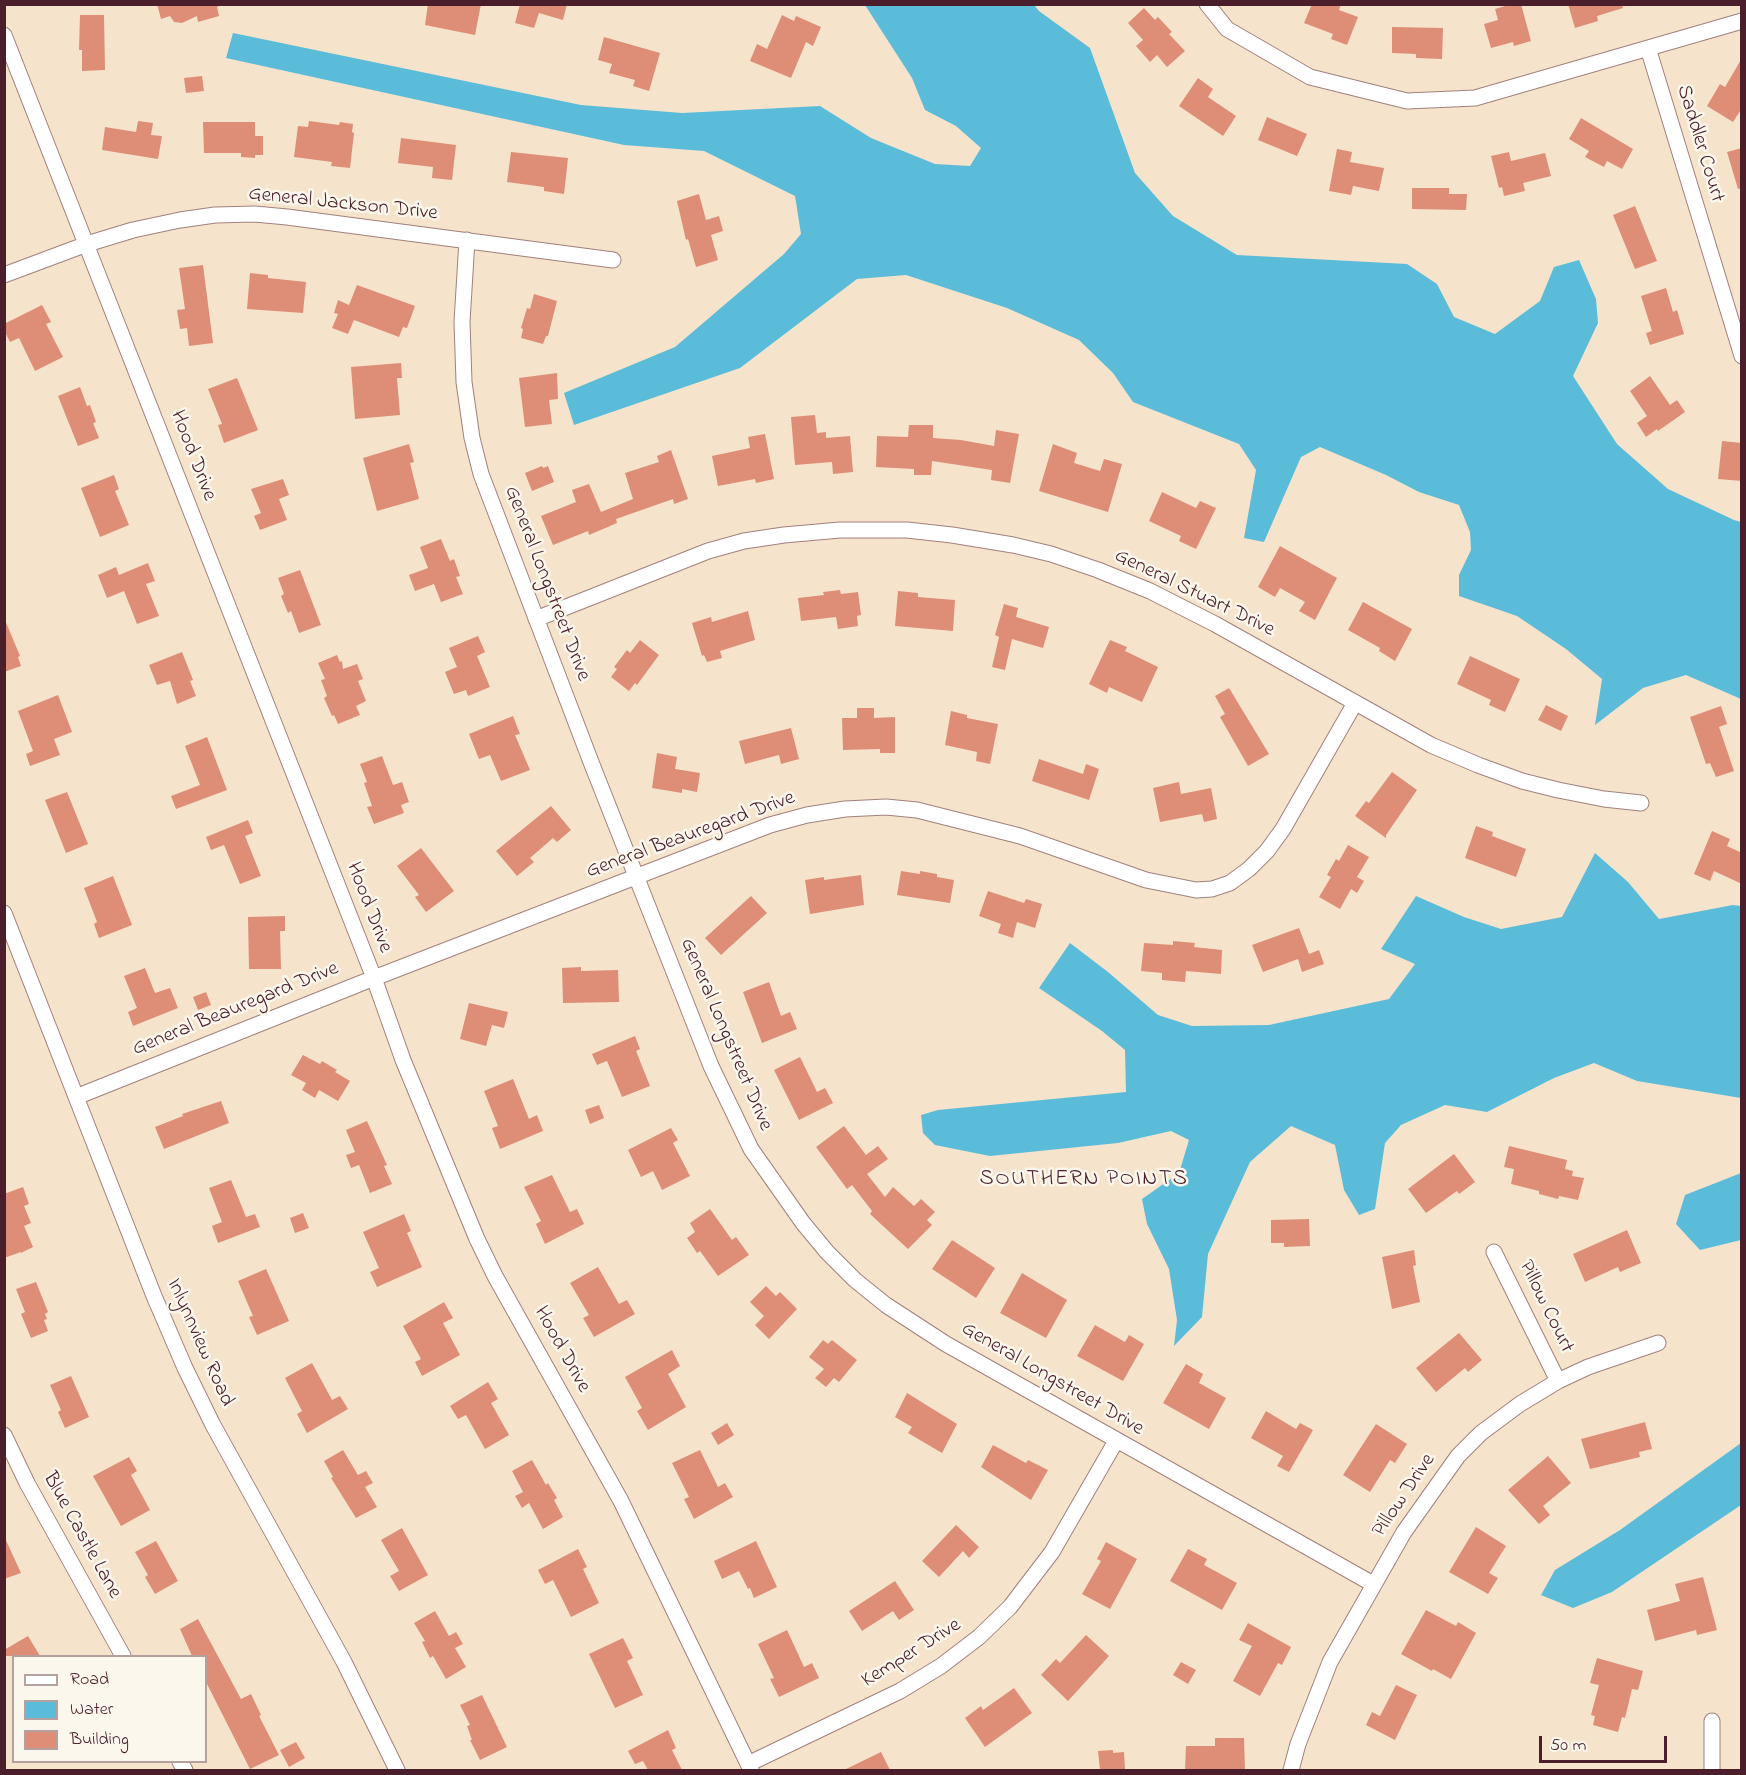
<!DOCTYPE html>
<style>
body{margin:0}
#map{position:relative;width:1746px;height:1775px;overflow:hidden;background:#f6e3cc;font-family:"Indie Flower",sans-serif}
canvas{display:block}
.frame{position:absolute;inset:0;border:6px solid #4a1f2b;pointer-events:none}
.legend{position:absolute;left:12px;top:1655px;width:195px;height:108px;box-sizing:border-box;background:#fbf7ec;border:2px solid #b4a19f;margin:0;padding:8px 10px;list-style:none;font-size:18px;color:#4a1f2b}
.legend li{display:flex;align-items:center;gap:12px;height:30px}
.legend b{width:30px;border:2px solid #b4a19f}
.scale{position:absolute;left:1539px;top:1736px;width:128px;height:27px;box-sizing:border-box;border:3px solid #4a1f2b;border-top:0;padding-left:8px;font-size:18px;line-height:21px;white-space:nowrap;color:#4a1f2b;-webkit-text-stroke:4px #fbf7ec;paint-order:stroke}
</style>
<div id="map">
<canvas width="1746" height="1775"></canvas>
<div class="frame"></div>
<ul class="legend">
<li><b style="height:8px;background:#fff"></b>Road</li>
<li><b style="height:16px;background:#5bbcda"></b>Water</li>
<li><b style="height:16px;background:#de8e77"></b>Building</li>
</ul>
<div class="scale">50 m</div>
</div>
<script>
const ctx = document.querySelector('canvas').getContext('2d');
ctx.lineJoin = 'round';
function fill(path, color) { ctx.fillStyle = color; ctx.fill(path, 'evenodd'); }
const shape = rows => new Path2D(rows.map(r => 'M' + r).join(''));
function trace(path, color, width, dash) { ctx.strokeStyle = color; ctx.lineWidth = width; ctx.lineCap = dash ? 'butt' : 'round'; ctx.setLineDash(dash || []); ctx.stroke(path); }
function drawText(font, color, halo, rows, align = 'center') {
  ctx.font = font + ' "Indie Flower",sans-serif'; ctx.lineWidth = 5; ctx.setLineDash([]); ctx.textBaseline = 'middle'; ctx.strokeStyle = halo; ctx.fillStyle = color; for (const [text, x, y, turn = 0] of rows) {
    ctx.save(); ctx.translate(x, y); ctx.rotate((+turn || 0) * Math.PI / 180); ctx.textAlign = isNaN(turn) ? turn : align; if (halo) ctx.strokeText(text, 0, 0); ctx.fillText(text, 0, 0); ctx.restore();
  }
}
fill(shape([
 [865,5,1034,5,1039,11,1090,48,1135,173,1173,216,1237,255,1407,264,1437,284,1454,317,1495,334,1540,301,1554,267,1579,260,1596,299,1598,323,1573,376,1617,444,1668,489,1734,520,1741,522,1741,699,1686,675,1643,688,1595,725,1602,679,1566,649,1517,616,1459,596,1459,575,1471,550,1470,532,1459,505,1419,492,1386,475,1320,447,1301,457,1264,542,1244,538,1256,470,1239,444,1133,402,1113,373,1079,340,1007,308,906,275,857,279,740,368,574,425,564,393,675,347,784,254,801,234,795,196,704,151,624,145,226,58,233,33,581,105,682,113,820,106,871,138,935,164,970,166,981,148,956,126,925,110,912,78],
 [1595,853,1628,882,1659,919,1733,905,1741,906,1741,1098,1637,1081,1594,1063,1554,1078,1487,1112,1445,1105,1401,1125,1385,1143,1375,1209,1359,1215,1344,1190,1335,1145,1291,1126,1250,1162,1208,1254,1202,1317,1174,1346,1177,1320,1169,1269,1147,1224,1142,1199,1179,1173,1189,1140,1171,1131,1118,1143,990,1156,935,1145,923,1133,921,1115,938,1110,1126,1092,1125,1050,1102,1031,1039,988,1070,943,1108,972,1158,1015,1192,1026,1269,1025,1389,999,1415,964,1381,949,1416,896,1464,917,1501,929,1562,917],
 [1741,1173,1741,1240,1700,1250,1676,1224,1685,1195],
 [1741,1443,1741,1505,1612,1592,1573,1608,1541,1595,1555,1570,1620,1530]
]), '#5bbcda');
fill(shape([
 [157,4,222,4,217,7,219,16,198,22,197,16,182,23,174,22,170,16,161,19],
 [428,4,481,4,475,35,425,25],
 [520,4,567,4,563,20,539,13,534,28,515,23],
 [1312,4,1341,4,1339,10,1358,17,1347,45,1331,39,1333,34,1304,23],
 [1512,4,1521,4,1531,41,1514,46,1513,42,1491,48,1484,24,1498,20,1495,9],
 [1568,4,1622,4,1623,8,1597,16,1598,21,1575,28],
 [1144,8,1155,20,1158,17,1172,32,1169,34,1185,51,1167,67,1157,55,1150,62,1136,46,1143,40,1128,23],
 [80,15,104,15,105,70,82,71,82,50,79,50],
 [782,15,794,21,796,16,821,27,813,46,806,42,791,78,750,61,757,44,767,49],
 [1392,27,1443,28,1442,59,1416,58,1416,54,1392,53],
 [604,37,660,53,649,91,633,86,635,80,609,73,612,64,598,60],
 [1742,58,1742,108,1733,122,1707,106,1720,84,1725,87],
 [202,76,204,91,186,93,184,78],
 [1198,78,1213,89,1208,97,1236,116,1223,136,1179,106],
 [1267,117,1307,134,1297,156,1258,140],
 [1581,118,1633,149,1622,169,1607,161,1604,167,1585,157,1589,151,1569,139],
 [138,121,153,123,151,135,162,136,158,159,102,150,105,127,136,132],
 [309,121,339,125,340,122,353,124,352,132,354,133,350,168,331,166,332,162,294,157,298,126,308,127],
 [203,122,255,122,255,136,263,136,263,155,255,155,255,158,241,157,241,153,204,153],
 [401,138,456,145,452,180,432,178,433,167,398,163],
 [1742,148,1742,188,1738,189,1727,152],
 [1337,149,1352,152,1350,162,1384,168,1379,191,1353,186,1351,195,1329,191],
 [511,152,568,158,564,194,544,191,544,187,507,182],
 [1509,152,1511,161,1545,153,1551,176,1523,183,1525,191,1504,196,1502,187,1499,188,1491,156],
 [1412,188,1449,188,1449,194,1467,194,1466,210,1412,209],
 [699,194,706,220,719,216,723,231,711,235,718,260,696,267,688,239,686,240,677,201],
 [1635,206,1657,261,1635,269,1613,215],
 [203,265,213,343,189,346,187,328,180,329,177,310,185,309,179,268],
 [250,273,268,275,268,278,306,282,303,313,247,309],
 [357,285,415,306,407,328,403,327,399,337,354,320,348,334,332,328,338,314,334,313,338,300,349,305],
 [1666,288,1673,312,1677,310,1684,334,1650,345,1646,333,1652,331,1641,296],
 [534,294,557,301,548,336,546,336,543,344,521,338,523,329,521,328,527,308,530,309],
 [42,305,51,322,46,324,63,357,35,371,19,338,10,342,4,330,4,324],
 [401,363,402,378,397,378,400,415,355,419,351,367],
 [557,373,558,399,549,400,552,424,525,427,519,378],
 [1650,376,1670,405,1677,400,1685,412,1658,431,1657,429,1646,437,1637,423,1647,416,1630,391],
 [237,378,258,430,224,443,218,425,222,424,208,389],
 [80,387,87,406,90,405,96,422,93,423,99,438,78,446,58,396],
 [815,415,817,433,826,432,826,438,850,436,853,472,833,474,832,462,795,465,791,417],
 [909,425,933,425,933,438,961,440,994,446,996,430,1019,434,1010,483,991,480,992,470,932,461,931,475,914,475,914,469,876,467,877,436,908,437],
 [765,434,774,479,756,483,755,479,718,486,712,456,750,448,748,437],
 [1722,441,1742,443,1742,481,1718,479],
 [409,444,414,462,410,463,419,499,377,511,363,458],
 [1053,444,1077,453,1074,463,1100,471,1104,459,1122,464,1108,512,1039,491],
 [671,450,688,499,674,504,673,499,616,519,617,523,589,535,588,531,553,545,541,516,576,502,572,490,589,484,601,512,633,499,625,473,659,462,657,456],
 [542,466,543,468,548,466,554,482,532,491,525,473],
 [114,475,119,489,115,491,129,525,100,537,81,488],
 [283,479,289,495,279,499,287,520,260,530,254,516,261,513,251,489],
 [1162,492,1196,508,1200,501,1216,508,1196,549,1179,541,1181,536,1149,521],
 [441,539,450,561,454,559,460,576,456,577,463,594,441,602,434,584,415,591,409,575,428,568,420,547],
 [1280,546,1337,578,1315,620,1299,611,1305,602,1280,588,1275,597,1258,587],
 [148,563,155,581,146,584,159,616,137,624,124,591,107,598,98,575,116,567,119,575],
 [300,570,321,625,299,633,291,611,288,613,281,596,284,594,278,578],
 [840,590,841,594,858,592,861,615,857,616,858,626,838,629,836,617,801,621,798,598,824,595,823,592],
 [898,591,918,593,918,597,955,600,953,631,895,626],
 [1363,602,1412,629,1395,661,1379,651,1380,648,1348,630],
 [1004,604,1018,608,1016,617,1049,627,1043,648,1012,639,1005,670,992,667,999,637,995,635],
 [748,611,755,640,720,651,722,658,707,662,704,655,702,656,692,623,711,617,712,622],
 [5,620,20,656,18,657,21,666,4,672],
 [478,636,485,652,477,656,490,687,468,696,466,690,454,694,445,672,457,667,449,648],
 [640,640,659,655,637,685,635,683,629,691,611,677,617,669,614,667,627,650,630,653],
 [1110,640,1127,647,1125,651,1158,667,1142,702,1109,687,1107,693,1089,684],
 [182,652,193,680,190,681,196,696,177,704,170,681,157,685,149,665],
 [337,655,340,662,342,661,343,669,357,664,363,679,358,681,366,701,356,706,360,715,338,724,334,715,332,716,324,698,327,696,321,680,325,679,318,663],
 [1470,656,1520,679,1505,712,1489,705,1491,700,1457,684],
 [1229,688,1269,754,1248,766,1220,717,1225,714,1215,696],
 [58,695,72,732,54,739,60,755,30,766,26,754,33,751,18,711],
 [1546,705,1568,716,1561,731,1538,720],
 [1721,706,1727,724,1719,727,1734,771,1716,777,1710,763,1706,764,1690,717],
 [857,708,874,708,874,718,895,717,895,753,880,753,880,749,843,750,842,718,857,718],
 [951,711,967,715,967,718,998,724,990,764,976,761,977,752,945,745],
 [513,716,520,734,515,735,530,770,501,781,490,755,479,759,469,734],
 [791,728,799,759,781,764,779,755,745,764,739,741],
 [207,737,227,790,176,809,171,796,200,785,185,746],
 [657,753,677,757,675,769,700,773,697,792,682,789,682,793,652,788],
 [382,756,393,785,402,782,409,802,401,805,404,813,374,824,367,807,372,806,364,783,367,782,360,764],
 [1039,759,1083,774,1086,764,1099,769,1089,800,1032,781],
 [1392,772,1417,790,1386,835,1386,838,1355,816,1366,801,1369,803],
 [1179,782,1181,794,1211,788,1217,819,1204,822,1202,814,1160,822,1153,788],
 [67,792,88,844,66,853,45,800],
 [551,806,571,830,557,842,553,838,530,858,534,862,517,876,496,851],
 [248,820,253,833,245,836,261,876,240,884,224,845,211,850,206,837],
 [1476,826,1493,832,1492,836,1526,849,1516,877,1465,858],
 [1712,831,1730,839,1727,846,1742,853,1742,884,1714,871,1710,881,1694,874],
 [1348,845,1369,857,1357,877,1364,881,1357,893,1351,889,1340,909,1319,897,1331,877,1327,875,1336,859,1339,861],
 [421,848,454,891,426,912,415,897,419,895,397,866],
 [901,871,920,874,920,871,937,874,937,877,954,880,950,903,897,895],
 [861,875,864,905,810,914,805,880,824,877,824,880],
 [113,876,132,925,99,938,94,924,97,922,84,888],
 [988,891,1024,903,1026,899,1042,904,1035,928,1017,922,1013,938,998,933,1001,924,979,916],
 [751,896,767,913,721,955,705,938],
 [285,916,285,931,280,931,281,969,249,969,248,917],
 [1299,928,1309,954,1319,950,1324,964,1302,972,1298,959,1263,972,1252,945],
 [1173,941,1195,943,1194,947,1222,950,1221,974,1186,971,1185,982,1162,980,1162,973,1141,971,1144,943,1173,945],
 [581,967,581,971,618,970,619,1002,563,1003,562,968],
 [145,968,155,993,170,988,178,1008,133,1026,128,1012,137,1008,124,976],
 [769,982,781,1016,790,1012,797,1029,762,1043,743,992],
 [206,992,211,1005,198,1010,193,997],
 [469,1003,508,1012,504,1028,492,1025,486,1046,460,1039],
 [635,1036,640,1049,636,1051,650,1086,622,1097,607,1061,597,1065,592,1054],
 [303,1055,320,1064,322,1061,337,1070,335,1072,350,1081,338,1101,319,1090,315,1098,302,1090,306,1083,291,1075],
 [800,1057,817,1092,825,1088,833,1103,799,1120,774,1070],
 [513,1079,529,1119,537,1115,543,1131,500,1149,492,1128,498,1126,484,1091],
 [221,1101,229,1123,164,1149,155,1127,183,1116,182,1114],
 [599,1105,604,1118,590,1124,585,1110],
 [367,1121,387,1165,384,1166,392,1184,370,1193,359,1165,351,1168,346,1155,355,1152,346,1130],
 [844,1126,866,1155,878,1146,888,1159,867,1174,885,1197,893,1187,914,1206,921,1199,935,1212,927,1220,932,1225,908,1249,870,1214,872,1211,852,1185,847,1189,816,1147],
 [671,1128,678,1140,673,1143,690,1176,662,1190,653,1171,641,1177,628,1150],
 [1509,1146,1567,1160,1565,1169,1573,1171,1572,1176,1584,1178,1578,1200,1559,1196,1558,1199,1539,1194,1539,1191,1511,1184,1514,1169,1504,1167],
 [1454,1154,1475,1182,1459,1194,1457,1191,1426,1213,1408,1189],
 [552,1175,570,1212,577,1209,584,1224,545,1244,536,1224,541,1221,524,1187],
 [231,1180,246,1217,255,1214,260,1227,218,1243,212,1226,222,1222,209,1188],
 [23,1187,29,1204,24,1206,31,1223,24,1226,33,1247,21,1253,21,1252,4,1258,4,1194],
 [710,1209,732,1240,736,1237,749,1255,718,1276,700,1251,697,1253,687,1238,695,1232,690,1223],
 [303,1213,309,1228,295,1233,290,1218],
 [404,1214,411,1231,407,1233,422,1267,377,1287,370,1272,379,1268,363,1232],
 [1309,1219,1310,1246,1284,1247,1284,1243,1271,1243,1271,1220],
 [1627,1230,1641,1263,1620,1272,1618,1267,1585,1282,1573,1254],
 [952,1240,995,1268,976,1298,932,1269],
 [1414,1250,1416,1265,1413,1266,1420,1302,1392,1309,1382,1257],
 [598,1267,619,1304,627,1300,635,1314,594,1337,583,1318,589,1315,570,1283],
 [266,1269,289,1321,257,1335,249,1317,253,1316,238,1281],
 [1022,1273,1067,1300,1046,1338,1000,1313],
 [36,1282,48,1312,45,1314,47,1319,44,1320,48,1331,31,1338,21,1314,25,1312,16,1289],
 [766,1286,776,1296,780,1292,797,1309,769,1339,755,1325,764,1316,750,1302],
 [444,1302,453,1318,443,1323,460,1355,422,1376,415,1362,421,1359,403,1326],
 [1095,1325,1125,1342,1129,1335,1144,1344,1123,1381,1077,1356],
 [1459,1333,1482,1360,1468,1372,1465,1368,1436,1392,1416,1368],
 [823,1340,828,1344,832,1340,857,1360,839,1382,834,1378,826,1387,815,1378,824,1369,809,1357],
 [672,1350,680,1366,668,1374,686,1407,648,1430,637,1411,642,1408,625,1377],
 [312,1363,332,1400,340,1396,348,1409,307,1433,297,1414,302,1411,285,1378],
 [1186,1364,1203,1374,1199,1383,1226,1398,1209,1429,1163,1403],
 [71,1376,89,1417,65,1428,58,1412,61,1410,50,1385],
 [488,1382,498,1399,491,1403,509,1435,485,1449,466,1415,458,1419,450,1406],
 [907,1393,957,1424,942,1453,908,1433,912,1427,895,1417],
 [1266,1411,1296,1429,1300,1423,1313,1430,1289,1472,1277,1466,1283,1456,1251,1438],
 [1645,1422,1652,1449,1639,1452,1640,1457,1590,1469,1581,1439],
 [727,1423,734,1435,718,1445,711,1433],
 [1376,1424,1407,1444,1395,1463,1390,1460,1370,1492,1343,1475],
 [993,1445,1026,1463,1028,1460,1048,1470,1031,1500,981,1467],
 [343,1450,358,1475,366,1471,373,1483,365,1487,377,1507,356,1518,331,1478,333,1477,324,1461],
 [700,1450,718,1487,725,1483,733,1497,694,1519,684,1499,689,1497,672,1463],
 [1548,1456,1571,1483,1543,1506,1550,1515,1539,1524,1508,1490],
 [129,1457,137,1471,131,1475,150,1510,121,1526,93,1476],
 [532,1460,546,1485,548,1483,557,1498,554,1500,563,1517,543,1529,529,1503,522,1508,515,1496,523,1492,512,1471],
 [956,1525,979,1547,969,1558,963,1551,939,1577,922,1561],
 [1476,1527,1506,1546,1489,1573,1498,1578,1488,1594,1449,1572],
 [402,1528,428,1575,399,1591,390,1576,399,1571,381,1540],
 [4,1536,21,1573,4,1579],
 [156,1541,178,1581,155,1594,145,1577,148,1575,135,1552],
 [756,1541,777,1587,754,1598,750,1588,748,1589,739,1571,722,1579,714,1561],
 [1106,1542,1137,1559,1110,1609,1082,1594,1101,1561,1097,1559],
 [578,1549,587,1567,583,1569,599,1603,571,1617,553,1580,545,1584,538,1570],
 [1188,1549,1207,1559,1204,1565,1237,1583,1222,1610,1170,1581],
 [1703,1577,1717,1630,1697,1635,1696,1630,1655,1641,1647,1610,1680,1601,1675,1584],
 [895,1581,914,1610,899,1620,893,1611,862,1631,849,1611],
 [1426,1610,1456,1626,1458,1622,1476,1633,1451,1679,1433,1669,1432,1671,1401,1654],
 [435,1611,449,1636,456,1632,463,1644,455,1648,466,1667,446,1679,433,1656,430,1658,422,1642,425,1641,414,1623],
 [198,1619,241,1699,251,1694,261,1715,259,1716,279,1755,250,1769,206,1682,206,1656,192,1656,180,1629],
 [1248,1623,1291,1647,1282,1665,1278,1663,1260,1696,1233,1681,1252,1646,1239,1640],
 [787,1630,804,1667,812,1663,819,1678,779,1697,770,1679,774,1678,758,1644],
 [1086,1635,1109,1656,1068,1701,1041,1675,1056,1659,1060,1663],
 [28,1636,40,1656,4,1656,4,1650],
 [623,1638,633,1658,627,1661,643,1695,615,1708,589,1654],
 [1597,1658,1643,1671,1638,1690,1632,1689,1625,1718,1622,1717,1618,1732,1593,1725,1595,1716,1591,1715,1599,1685,1590,1683],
 [1181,1662,1196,1670,1188,1684,1173,1675],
 [1396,1685,1417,1695,1395,1740,1366,1725,1372,1712,1380,1716],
 [1014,1688,1032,1713,985,1747,965,1718,981,1706,983,1710],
 [482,1695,507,1747,480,1760,470,1740,472,1740,467,1726,470,1725,460,1705],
 [668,1730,676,1748,672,1750,682,1770,648,1770,643,1761,635,1764,628,1751],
 [1215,1738,1244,1738,1245,1770,1185,1770,1186,1746,1215,1746],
 [296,1742,305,1758,289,1767,280,1750],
 [1113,1750,1113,1753,1124,1752,1125,1770,1100,1770,1098,1751],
 [881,1752,890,1770,844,1770]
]), '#de8e77');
const minor = shape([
 [1207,4,1227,29,1310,77,1407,101,1475,98,1742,21],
 [4,35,374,978,403,1060,477,1239,495,1276,621,1501,751,1770],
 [1648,48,1742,356],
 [467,240,462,322,464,382,472,438,481,474,591,762,711,1066,751,1149,803,1223,827,1252,855,1280,886,1305,946,1344,1373,1584],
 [4,275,87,244,133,230,180,220,215,215,255,214,287,217,613,260],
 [536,619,708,551,744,541,784,535,840,530,907,530,952,535,1013,545,1051,554,1098,570,1150,591,1215,624,1431,745,1478,765,1522,781,1558,790,1604,799,1641,803],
 [4,913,154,1296,185,1368,213,1425,344,1662,397,1770],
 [76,1097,374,978,770,825,807,815,845,809,886,807,917,810,1020,836,1146,880,1196,890,1212,889,1230,883,1249,869,1267,851,1283,829,1355,703],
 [1494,1252,1558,1381],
 [4,1435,27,1483,123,1656],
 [1712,1721,1712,1770],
 [180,1762,185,1770],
 [748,1764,900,1691,941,1666,979,1637,1010,1607,1052,1552,1116,1441],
 [1291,1770,1298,1744,1330,1662,1404,1532,1458,1456,1481,1433,1520,1404,1558,1381,1588,1367,1658,1343]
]);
trace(minor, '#a0817c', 17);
trace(minor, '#fff', 15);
drawText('21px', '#4a1f2b', '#fbf7ec', [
 ["Saddler Court",1699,144,73],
 ["General Jackson Drive",343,205,6],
 ["Hood Drive",192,456,69],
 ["General Longstreet Drive",546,584,69],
 ["General Stuart Drive",1194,594,26],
 ["General Beauregard Drive",691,836,-20],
 ["Hood Drive",368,908,69],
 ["General Beauregard Drive",236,1010,-22],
 ["General Longstreet Drive",725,1035,67],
 ["Pillow Court",1545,1307,64],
 ["Inlynnview Road",199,1343,66],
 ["Hood Drive",561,1350,61],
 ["General Longstreet Drive",1052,1380,30],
 ["Pillow Drive",1405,1496,-56],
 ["Blue Castle Lane",81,1536,61],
 ["Kemper Drive",912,1654,-32]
]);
ctx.letterSpacing = '1.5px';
drawText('22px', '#4a1f2b', '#fbf7ec', [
 ["SOUTHERN POINTS",1084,1180]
]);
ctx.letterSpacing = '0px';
</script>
